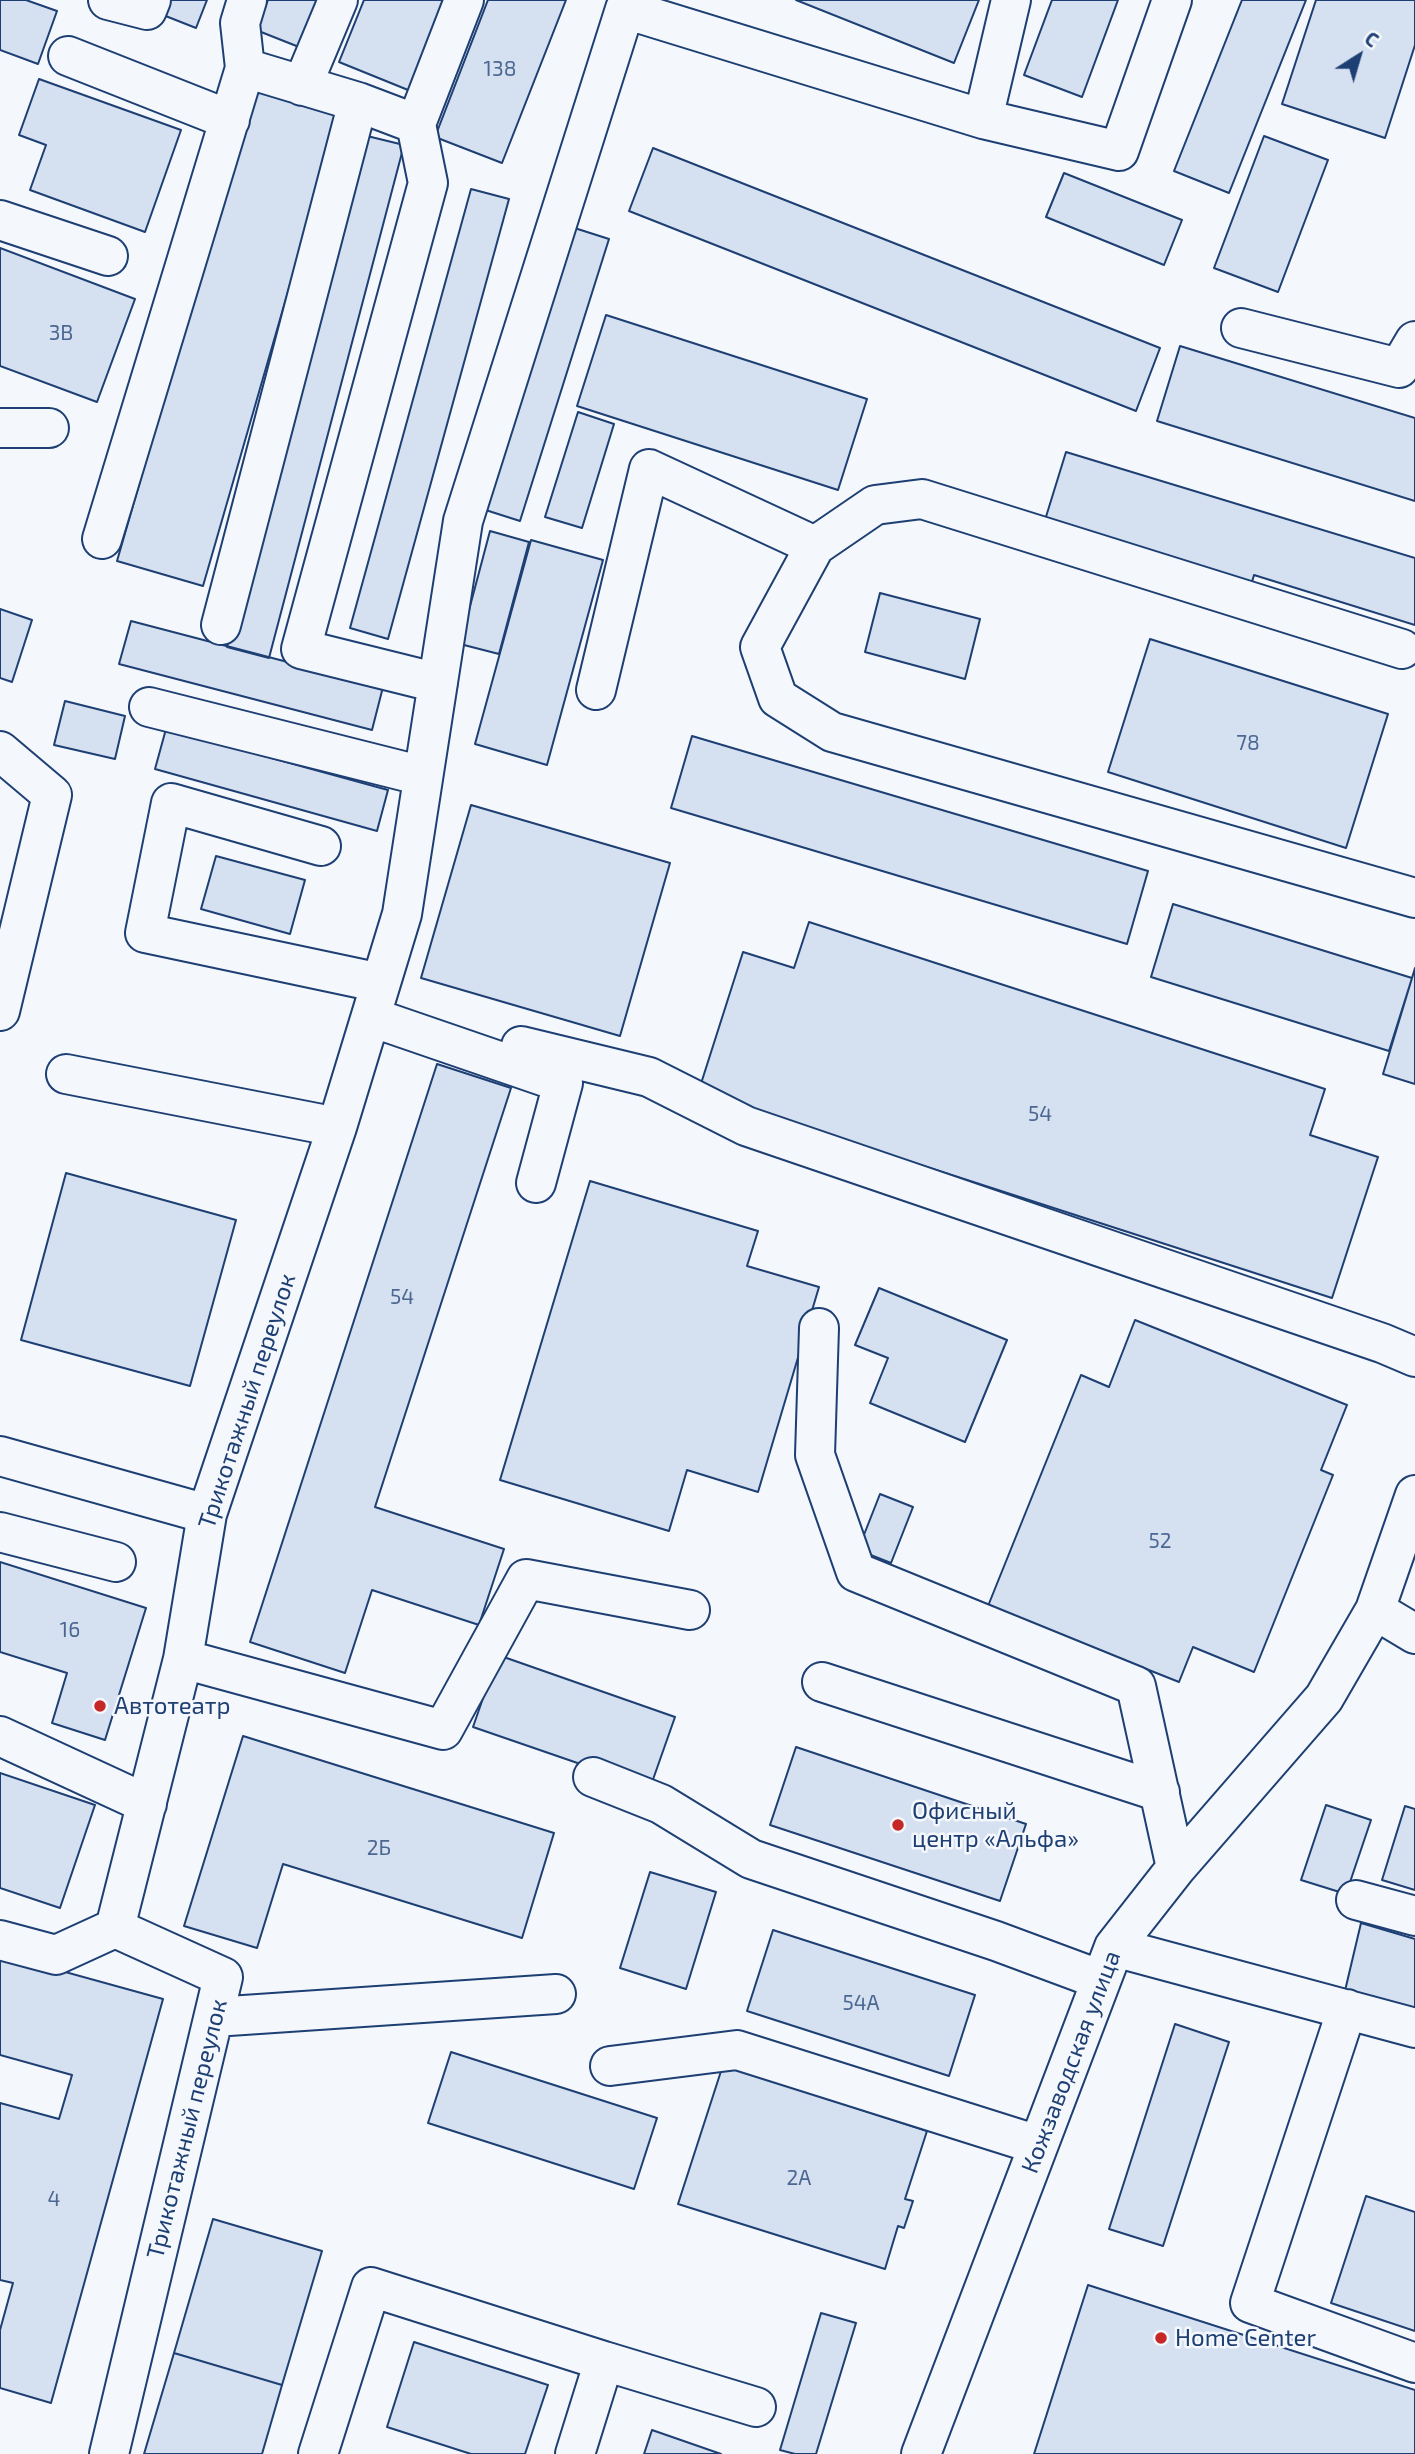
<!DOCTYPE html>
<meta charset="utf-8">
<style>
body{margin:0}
#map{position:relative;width:1415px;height:2454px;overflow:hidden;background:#f4f7fb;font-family:"Exo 2",sans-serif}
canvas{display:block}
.north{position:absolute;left:1324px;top:21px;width:70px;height:70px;-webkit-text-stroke:5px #f4f7fb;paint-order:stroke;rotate:37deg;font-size:19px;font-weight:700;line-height:28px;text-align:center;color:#1d3f73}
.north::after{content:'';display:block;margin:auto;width:24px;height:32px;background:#1d3f73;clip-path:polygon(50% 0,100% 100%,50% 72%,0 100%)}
</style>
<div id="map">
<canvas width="1415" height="2454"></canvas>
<div class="north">С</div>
</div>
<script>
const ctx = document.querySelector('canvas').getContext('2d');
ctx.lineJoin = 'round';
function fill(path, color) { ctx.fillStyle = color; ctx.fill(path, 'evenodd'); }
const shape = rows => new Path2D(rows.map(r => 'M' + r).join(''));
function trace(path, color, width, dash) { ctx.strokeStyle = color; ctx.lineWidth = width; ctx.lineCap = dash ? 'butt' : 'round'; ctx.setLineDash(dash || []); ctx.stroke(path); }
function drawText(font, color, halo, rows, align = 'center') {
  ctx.font = font + ' "Exo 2",sans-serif'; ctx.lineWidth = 5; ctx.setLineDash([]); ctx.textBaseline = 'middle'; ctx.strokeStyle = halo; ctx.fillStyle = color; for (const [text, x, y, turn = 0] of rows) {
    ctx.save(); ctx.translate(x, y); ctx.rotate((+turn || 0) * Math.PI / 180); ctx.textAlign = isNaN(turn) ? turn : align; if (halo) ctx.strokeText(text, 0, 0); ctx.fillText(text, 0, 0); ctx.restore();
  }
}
const building = shape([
 [0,0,26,0,57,11,38,64,0,50,0,0],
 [164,0,207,0,196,28,158,13,164,0],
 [268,0,318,0,299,47,256,30,268,0],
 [364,0,450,0,413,92,339,62,364,0],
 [488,0,566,0,502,163,435,137,488,0],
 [796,0,979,0,954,63,796,0],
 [1052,0,1118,0,1082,97,1024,75,1052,0],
 [1242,0,1306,0,1229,193,1174,171,1242,0],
 [1316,0,1415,0,1415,45,1385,138,1282,104,1316,0],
 [39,79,181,130,145,232,30,190,46,145,19,135,39,79],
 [253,90,339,115,203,586,117,561,253,90],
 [363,135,404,145,269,658,227,647,363,135],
 [1264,136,1328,160,1278,292,1214,268,1264,136],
 [653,148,1160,348,1136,411,629,211,653,148],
 [1064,173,1182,220,1164,265,1046,217,1064,173],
 [471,189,509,199,388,639,350,628,471,189],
 [562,224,609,239,520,521,473,506,562,224],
 [0,248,135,299,97,402,0,366,0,248],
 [606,315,867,399,838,490,577,406,606,315],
 [1180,346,1415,418,1415,501,1157,421,1180,346],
 [578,412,614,424,582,528,545,517,578,412],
 [1066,452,1415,558,1415,625,1254,575,1252,582,1045,520,1066,452],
 [490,531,529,542,499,654,460,644,490,531],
 [531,540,603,560,547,765,475,744,531,540],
 [880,593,980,619,965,679,865,652,880,593],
 [0,609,32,620,12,682,0,678,0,609],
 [131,621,383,687,372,730,119,664,131,621],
 [1150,639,1388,714,1346,848,1108,772,1150,639],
 [65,701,125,716,115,759,54,745,65,701],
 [166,729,388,790,377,831,155,769,166,729],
 [692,736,1148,871,1127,944,671,808,692,736],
 [471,805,670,863,620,1036,421,978,471,805],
 [216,856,305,880,290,934,201,909,216,856],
 [1173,904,1412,978,1389,1051,1151,977,1173,904],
 [809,922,1325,1089,1310,1135,1378,1157,1332,1298,698,1093,743,952,794,968,809,922],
 [1415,968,1415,1084,1383,1074,1415,968],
 [437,1064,511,1088,375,1507,504,1549,479,1625,372,1590,345,1673,250,1642,437,1064],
 [66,1173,236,1220,190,1386,21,1340,66,1173],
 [590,1181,758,1231,747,1266,819,1287,758,1492,687,1470,669,1531,500,1480,590,1181],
 [879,1288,1007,1340,965,1442,870,1403,888,1358,855,1345,879,1288],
 [1135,1320,1347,1405,1321,1470,1333,1475,1254,1672,1193,1647,1179,1682,988,1606,1081,1375,1109,1387,1135,1320],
 [880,1494,913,1507,891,1563,858,1550,880,1494],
 [0,1562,146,1608,105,1740,52,1723,67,1673,0,1652,0,1562],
 [498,1655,675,1717,650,1788,473,1727,498,1655],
 [243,1736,554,1833,522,1938,283,1864,257,1948,184,1926,243,1736],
 [796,1747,1026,1824,1000,1901,770,1825,796,1747],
 [0,1773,95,1805,60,1908,0,1888,0,1773],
 [1326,1805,1371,1820,1346,1894,1301,1880,1326,1805],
 [1405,1806,1415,1809,1415,1890,1382,1880,1405,1806],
 [650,1872,716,1892,686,1989,620,1968,650,1872],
 [1361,1923,1415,1939,1415,2014,1344,1995,1361,1923],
 [773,1930,975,1995,949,2076,747,2011,773,1930],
 [0,1954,163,1999,51,2403,0,2388,0,2330,13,2283,0,2280,0,2103,59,2119,72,2075,0,2055,0,1954],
 [1175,2024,1229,2042,1163,2246,1109,2229,1175,2024],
 [451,2052,657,2118,634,2189,428,2123,451,2052],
 [723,2065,927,2131,905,2199,913,2201,904,2228,898,2226,885,2269,678,2204,723,2065],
 [1366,2196,1415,2212,1415,2331,1331,2303,1366,2196],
 [213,2219,322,2251,282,2385,174,2353,213,2219],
 [1088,2285,1415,2390,1415,2454,1034,2454,1088,2285],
 [821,2313,856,2323,816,2454,795,2454,780,2450,821,2313],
 [414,2342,548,2385,525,2454,471,2454,387,2427,414,2342],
 [174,2353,282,2385,262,2454,144,2454,174,2353],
 [652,2430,721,2454,644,2454,652,2430]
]);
fill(building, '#d5e0f0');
trace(building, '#1d3f73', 2);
const minor = shape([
 [108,0,147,10,151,0],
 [68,56,230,120],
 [245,68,358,102,416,124,464,0],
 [302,86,338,0],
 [983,119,1119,151,1172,0],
 [416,124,428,183,301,649,438,683],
 [0,220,108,256],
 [1241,328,1399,368,1415,341],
 [0,428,49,428],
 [102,539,245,68,240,23,247,0],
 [221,625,358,102],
 [1402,649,922,499,875,505,815,546,760,647,778,698,832,732,1415,898],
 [596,690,649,469,815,546],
 [149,707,423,776],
 [0,751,52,795,0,1011],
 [321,846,171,803,145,933,381,983],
 [371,1017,563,1083,536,1183],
 [521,1046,649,1077,746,1126,1382,1343,1415,1357],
 [66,1074,337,1127],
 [819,1328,815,1455,856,1572,1136,1686,1176,1868],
 [0,1456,207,1514],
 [0,1532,116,1562],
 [1375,1610,1415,1634],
 [183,1659,443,1730,526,1579,690,1610],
 [822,1682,1160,1792],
 [0,1736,147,1804],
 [593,1777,661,1804,751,1859,996,1941,1101,1980],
 [1356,1900,1415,1916],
 [0,1940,56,1955,115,1928],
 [1114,1947,1415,2028],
 [1347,2009,1250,2303,1415,2363],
 [214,2017,556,1994],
 [610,2066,737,2050,1038,2145],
 [604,2361,756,2407],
 [109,2454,223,1977,115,1928,183,1659,207,1514,337,1127,402,914,463,521,625,9,983,119,1011,0],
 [318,2454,371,2287,604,2361,575,2454],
 [921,2454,1114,1947,1176,1868,1324,1698,1375,1610,1415,1495]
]);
trace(minor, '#1d3f73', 42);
trace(minor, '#f4f7fb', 38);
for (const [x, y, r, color] of [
 [100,1706,7,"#c62828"],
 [898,1825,7,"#c62828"],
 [1161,2338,7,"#c62828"]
]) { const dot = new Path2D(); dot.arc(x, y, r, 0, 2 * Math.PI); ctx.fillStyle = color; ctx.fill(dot); trace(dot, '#f4f7fb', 2.5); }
drawText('21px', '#4b6792', null, [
 ["138",500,69],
 ["3В",61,333],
 ["78",1248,743],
 ["54",1040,1114],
 ["54",402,1297],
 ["52",1160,1541],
 ["16",70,1630],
 ["2Б",379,1848],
 ["54А",861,2003],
 ["2А",799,2178],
 ["4",54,2199]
]);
drawText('24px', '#1d3f73', '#f4f7fb', [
 ["Трикотажный переулок",247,1401,-72],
 ["Кожзаводская улица",1071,2062,-69],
 ["Трикотажный переулок",187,2129,-76]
]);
drawText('24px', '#1d3f73', '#f4f7fb', [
 ["Автотеатр",114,1706],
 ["Офисный",912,1811],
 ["центр «Альфа»",912,1839],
 ["Home Center",1175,2338]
], 'left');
</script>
